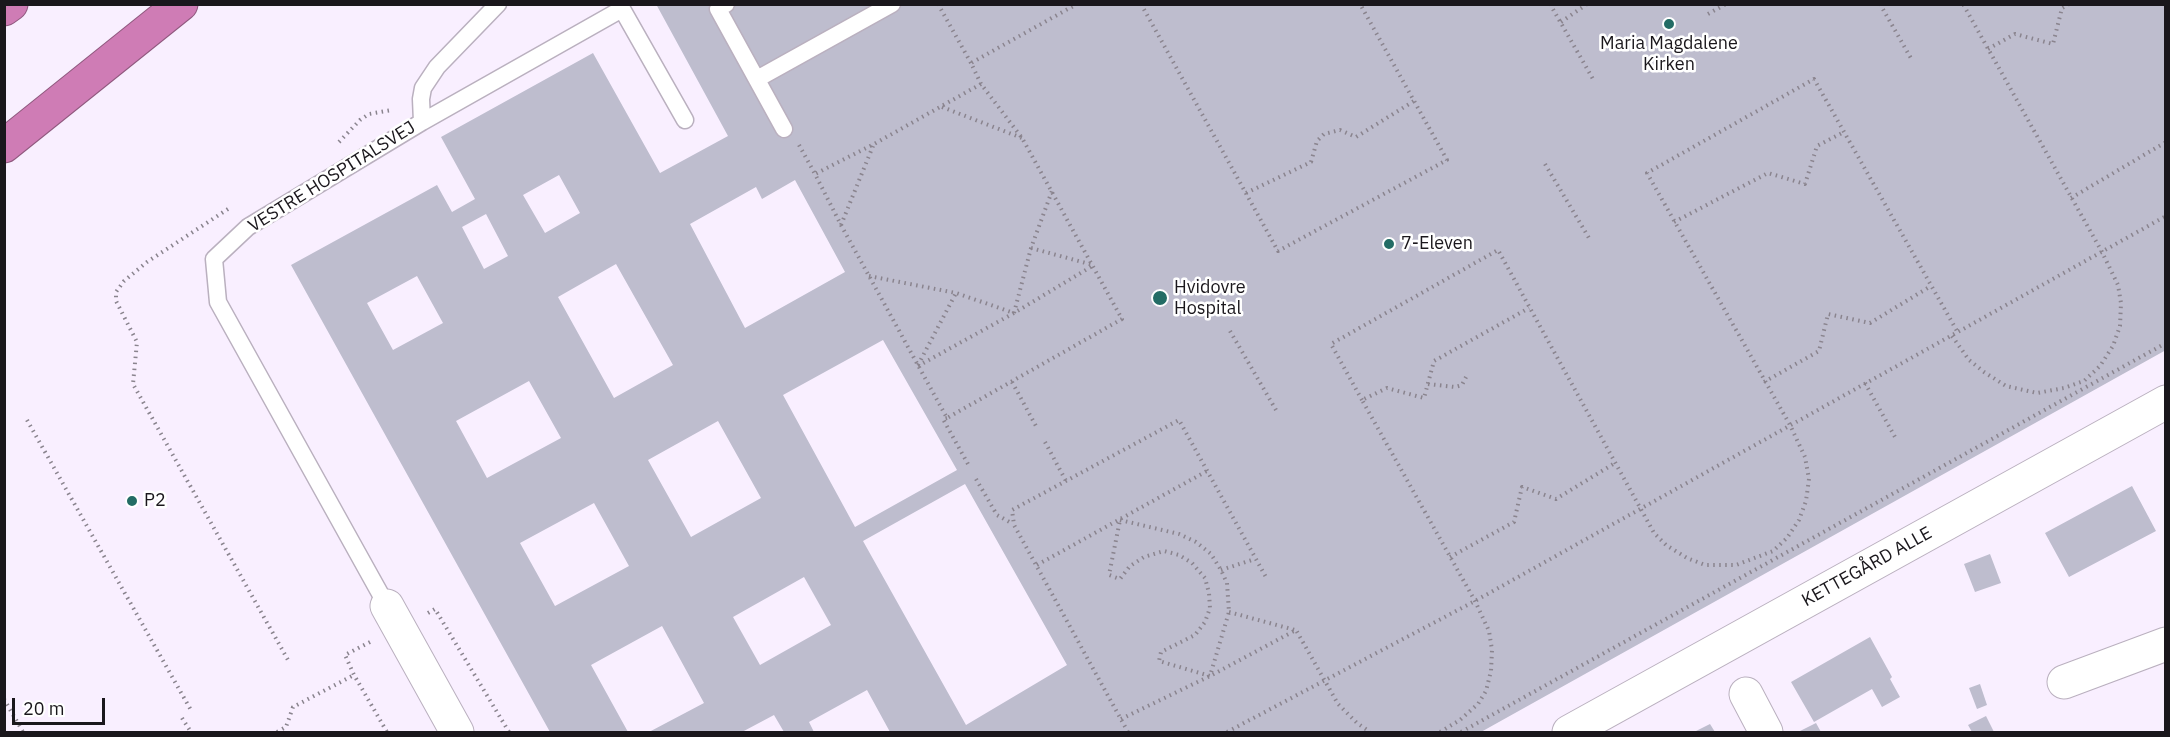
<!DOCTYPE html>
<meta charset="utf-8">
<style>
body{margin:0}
#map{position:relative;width:2170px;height:737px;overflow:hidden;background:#f9efff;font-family:"IBM Plex Sans",sans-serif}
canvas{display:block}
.frame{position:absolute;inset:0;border:6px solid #1a171c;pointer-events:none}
.scale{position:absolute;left:12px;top:698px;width:93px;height:27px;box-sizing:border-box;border:3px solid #1a171c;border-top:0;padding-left:8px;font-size:18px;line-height:21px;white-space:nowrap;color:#1a171c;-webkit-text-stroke:4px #fff;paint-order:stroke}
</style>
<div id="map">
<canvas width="2170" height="737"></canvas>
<div class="frame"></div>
<div class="scale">20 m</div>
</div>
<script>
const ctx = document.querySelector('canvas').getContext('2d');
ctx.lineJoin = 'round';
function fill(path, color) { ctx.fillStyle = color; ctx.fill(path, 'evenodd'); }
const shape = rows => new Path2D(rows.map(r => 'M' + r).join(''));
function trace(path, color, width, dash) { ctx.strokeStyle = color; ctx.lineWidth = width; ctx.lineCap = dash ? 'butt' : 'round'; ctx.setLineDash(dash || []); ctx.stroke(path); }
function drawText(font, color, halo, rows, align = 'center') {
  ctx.font = font + ' "IBM Plex Sans",sans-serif'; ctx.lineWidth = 5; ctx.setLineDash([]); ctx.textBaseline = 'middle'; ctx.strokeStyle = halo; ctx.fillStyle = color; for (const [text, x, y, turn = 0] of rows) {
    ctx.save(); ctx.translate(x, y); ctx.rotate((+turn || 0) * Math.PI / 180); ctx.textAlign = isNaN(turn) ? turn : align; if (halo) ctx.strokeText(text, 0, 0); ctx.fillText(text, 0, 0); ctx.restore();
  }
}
fill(shape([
 [656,4,2166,4,2166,350,1481,732,890,732,867,690,809,722,814,732,784,732,774,715,742,732,649,732,704,703,662,626,591,665,628,732,550,732,291,265,437,185,452,212,475,199,441,137,593,53,660,173,728,136],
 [559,175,580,213,545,233,523,195],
 [795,180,845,272,745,328,690,224,756,187,762,199],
 [486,214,508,256,484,269,462,227],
 [616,264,673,365,614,398,558,297],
 [417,276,443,323,393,350,367,303],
 [883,340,957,470,855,527,783,395],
 [529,381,561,438,487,478,456,421],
 [718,421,761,498,691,537,648,460],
 [965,484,1067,665,966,725,863,541],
 [594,503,629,566,555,606,520,543],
 [804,577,831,625,760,665,733,617],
 [2132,486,2156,531,2069,577,2045,533],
 [1990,554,2001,583,1975,592,1964,564],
 [1870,637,1892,677,1890,679,1900,697,1882,707,1872,689,1814,722,1791,682],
 [1980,684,1987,705,1977,709,1969,688],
 [1986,716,1994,732,1972,732,1968,725],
 [1816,723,1821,732,1798,732],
 [1710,724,1715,732,1694,732]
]), '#bebdce');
const service = shape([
 [726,4,718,9,784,129],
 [757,79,892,4],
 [422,122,421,99,423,88,437,67,498,4],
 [387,606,218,302,214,259,248,227,422,122,622,9,685,120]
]);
const minor = shape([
 [387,606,457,732],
 [2064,682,2166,644],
 [1746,694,1766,732]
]);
const tertiary = shape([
 [1569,732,2166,402]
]);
const motorway = shape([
 [4,9,11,4],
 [4,146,181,4]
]);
trace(service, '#bab0bf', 19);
trace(minor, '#bab0bf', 35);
trace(tertiary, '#bab0bf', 35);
trace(motorway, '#90597f', 35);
trace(shape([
 [938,4,971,63],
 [1141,4,1278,251,1447,160,1360,4],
 [1550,4,1593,79],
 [1880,4,1912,60],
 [1708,14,1726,4],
 [1561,22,1587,4],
 [1988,49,2015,34,2053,44,2062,8,2069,4],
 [981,84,874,144,815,174,841,225,947,418,1122,319,1022,138,981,84,971,63,1077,4],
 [942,107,1022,138],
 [339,142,360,120,369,114,392,110],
 [799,145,815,174],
 [1545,164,1589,238],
 [1246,193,1311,162,1317,141,1324,134,1340,130,1356,137,1414,101],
 [2071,198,2166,142],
 [228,209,147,262,124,281,116,292,116,301,137,342,133,384,288,660],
 [1674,222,1768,173,1805,184,1817,146,1844,132],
 [841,225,873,146],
 [1031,248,1093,265],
 [869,276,956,293,1014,313,1031,248,1052,191],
 [1230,331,1276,410],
 [1952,336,1969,360,1984,372,2006,386,2037,393,2064,388,2084,381,2100,366,2113,346,2120,326,2121,303,2118,285,2102,252,1963,4],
 [918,365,956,293],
 [918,366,1014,313,1094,265],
 [1012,382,1036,426],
 [1764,382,1819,351,1828,314,1870,323,1931,286],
 [1865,383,1895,437],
 [1428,384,1455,387,1462,385,1466,377],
 [1362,400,1331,344,1498,250,1654,533,1666,545,1687,558,1705,565,1736,565,1773,551,1787,538,1799,520,1806,501,1809,479,1805,457,1790,425,1647,173,1814,79,1957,331],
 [947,418,943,419,968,464],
 [27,420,192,712],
 [1045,442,1066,481],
 [976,479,997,515,1013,524],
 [1120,520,1179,534,1196,542,1211,554,1221,570,1227,583,1229,612,1210,676,1159,661,1161,652,1195,635,1205,622,1210,608,1209,593,1205,578,1192,563,1179,555,1164,551,1144,557,1130,566,1120,579,1109,575,1120,520],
 [1450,557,1514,522,1522,487,1556,499,1615,463],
 [1037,565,1207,471],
 [1221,570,1255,559],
 [1229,612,1295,630],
 [428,613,435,609,509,732],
 [370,642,345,655,354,675,387,732],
 [4,699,23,732],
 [182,718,191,732],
 [1121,719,1210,676,1296,630,1338,704,1357,723,1370,732],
 [277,732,286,727,293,707,354,675],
 [1128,732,1014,525,1012,510,1179,420,1267,579],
 [1227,732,1475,601,2166,216],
 [1440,732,1460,720,1478,704,1486,691,1491,671,1492,650,1489,631,1475,601,1362,400,1387,388,1424,398,1434,361,1529,308],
 [1461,732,2166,343]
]), '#8a848e', 4, [1.5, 4.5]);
trace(service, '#fff', 16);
trace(minor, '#fff', 33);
trace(tertiary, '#fff', 33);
trace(motorway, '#cf7cb5', 33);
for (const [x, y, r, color] of [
 [1669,24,6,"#236c65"],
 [1389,244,6,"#236c65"],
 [1160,298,8,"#236c65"],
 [132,501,6,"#236c65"]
]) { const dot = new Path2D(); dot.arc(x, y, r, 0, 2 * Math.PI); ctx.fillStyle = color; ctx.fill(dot); trace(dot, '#fff', 2); }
drawText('18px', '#1a171c', '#fff', [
 ["Maria Magdalene",1669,44,"center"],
 ["Kirken",1669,65,"center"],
 ["7-Eleven",1401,244],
 ["Hvidovre",1174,288],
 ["Hospital",1174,309],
 ["P2",144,501]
], 'left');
drawText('18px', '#1a171c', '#fff', [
 ["VESTRE HOSPITALSVEJ",332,177,-32],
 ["KETTEGÅRD ALLE",1867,567,-29]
]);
</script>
